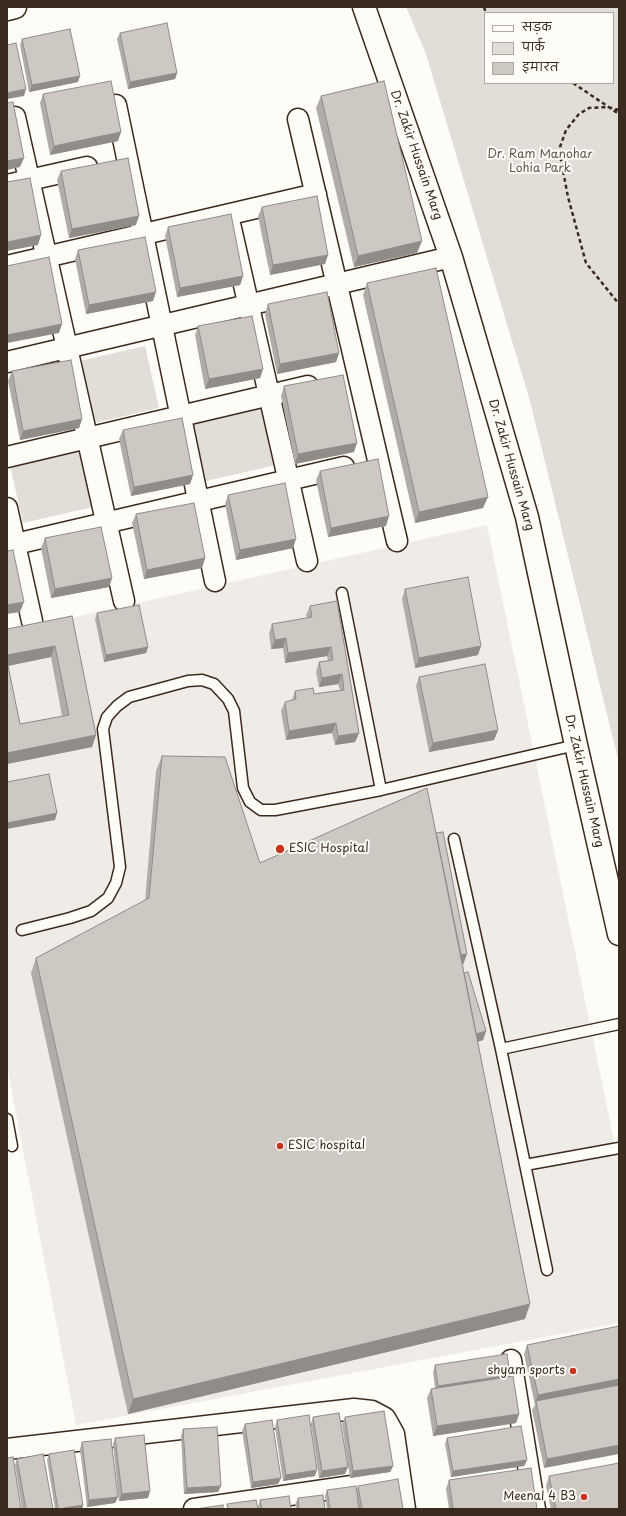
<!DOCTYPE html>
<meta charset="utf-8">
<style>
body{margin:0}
#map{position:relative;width:626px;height:1516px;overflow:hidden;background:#fdfcf7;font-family:"Playpen Sans","Playpen Sans Deva",sans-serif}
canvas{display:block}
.frame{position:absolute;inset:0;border:8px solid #3b2a1e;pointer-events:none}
.legend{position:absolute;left:484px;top:12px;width:130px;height:72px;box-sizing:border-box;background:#fdfcf7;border:1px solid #afa8a0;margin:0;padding:5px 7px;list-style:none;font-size:12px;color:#3b2a1e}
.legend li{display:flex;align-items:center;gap:8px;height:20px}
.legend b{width:20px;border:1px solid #afa8a0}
</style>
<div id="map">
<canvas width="626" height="1516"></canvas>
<div class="frame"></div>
<ul class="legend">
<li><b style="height:5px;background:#fdfcf7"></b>सड़क</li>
<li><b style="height:11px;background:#e1ded7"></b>पार्क</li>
<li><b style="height:11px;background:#cdc8c2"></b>इमारत</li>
</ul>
</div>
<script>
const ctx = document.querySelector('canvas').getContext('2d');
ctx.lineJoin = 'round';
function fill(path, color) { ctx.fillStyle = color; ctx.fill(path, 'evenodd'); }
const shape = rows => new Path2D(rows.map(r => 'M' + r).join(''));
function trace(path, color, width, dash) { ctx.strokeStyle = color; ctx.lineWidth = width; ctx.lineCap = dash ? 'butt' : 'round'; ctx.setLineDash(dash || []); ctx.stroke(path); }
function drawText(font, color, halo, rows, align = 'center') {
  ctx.font = font + ' "Playpen Sans",sans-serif'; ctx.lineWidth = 4; ctx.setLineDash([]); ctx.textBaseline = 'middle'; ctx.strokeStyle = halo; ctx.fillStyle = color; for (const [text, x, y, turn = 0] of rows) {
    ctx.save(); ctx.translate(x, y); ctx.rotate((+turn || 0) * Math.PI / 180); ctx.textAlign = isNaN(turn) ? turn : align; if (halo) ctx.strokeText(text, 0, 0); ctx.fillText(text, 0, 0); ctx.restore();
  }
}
fill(shape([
 [487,525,619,1165,619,1323,76,1425,7,1067,7,632]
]), '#efece7');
fill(shape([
 [406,7,619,7,619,763,530,401,426,54],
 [485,13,613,13,613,83,485,83],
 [145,346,159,408,90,424,75,362],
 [261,403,276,465,206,481,192,419],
 [79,446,93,507,23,523,9,461]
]), '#e1ded7');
const service = shape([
 [342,593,381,790],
 [454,839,501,1049,547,1270],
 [22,930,70,918,91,911,108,898,116,883,120,867,103,729,107,717,117,706,129,697,188,681,202,680,214,684,228,699,234,711,243,788,250,802,261,810,275,810,381,790,576,745],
 [501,1049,619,1024],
 [7,1119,12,1146],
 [525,1165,619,1148]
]);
const minor = shape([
 [116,105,215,581],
 [15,117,124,601],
 [298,119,397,541],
 [7,185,87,167],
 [228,215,307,561],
 [7,266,316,194],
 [7,362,451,257],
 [7,457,308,386],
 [7,508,32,621],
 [7,546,344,467],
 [511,1360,535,1509],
 [7,1449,354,1409,372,1411,385,1418,394,1434,405,1509],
 [194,1509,400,1479]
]);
const tertiary = shape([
 [364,7,451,257,527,517,576,745,619,934],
 [7,9,15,7]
]);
trace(service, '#3b2a1e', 13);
trace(minor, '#3b2a1e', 23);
trace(tertiary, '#3b2a1e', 25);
trace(shape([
 [484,7,486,13],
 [573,83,619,114],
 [619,110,608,107,589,108,579,114,566,130,560,147,561,160,568,197,586,263,619,304]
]), '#3b2a1e', 2.5, [4, 3]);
trace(service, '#fdfcf7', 10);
trace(minor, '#fdfcf7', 20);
trace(tertiary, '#fdfcf7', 22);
fill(shape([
 [120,33,177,73,175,79,128,89,117,39],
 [22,39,78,82,29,92,20,45],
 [43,94,118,141,50,155,40,103],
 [321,96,417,253,354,267,316,108],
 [61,171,136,225,69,238,57,180],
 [262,207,325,264,270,275,258,216],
 [168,227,243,276,240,285,177,297,165,236],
 [78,250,153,301,86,314,75,259],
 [367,283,483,508,415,523,363,295],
 [268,304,339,353,336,362,277,374,265,314],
 [198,326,263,369,260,378,205,389,195,335],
 [12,371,82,419,79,428,20,440,8,381],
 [284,386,354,452,295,464,281,396],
 [123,430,193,475,190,484,131,496,119,439],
 [320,471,386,526,328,537,316,480],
 [228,495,293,548,236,560,225,504],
 [136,514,205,558,202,568,144,579,132,523],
 [45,538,112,578,109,587,51,598,41,548],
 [405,589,478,655,415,668,402,599],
 [337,601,359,733,355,742,335,745,332,733,286,740,281,711,285,702,292,700,295,691,314,694,340,690,338,684,319,687,316,672,319,662,328,661,327,656,285,663,283,648,271,649,269,633,272,624,307,618,306,615,310,606],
 [97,613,148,647,146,653,104,662,95,619],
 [72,616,96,735,92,747,7,764,7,629],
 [51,657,62,716,20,724,8,666],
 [419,677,498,730,494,740,429,752,416,686],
 [162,756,260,863,463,965,464,973,486,1031,483,1040,478,1042,525,1319,128,1414,31,973,36,958,145,901,156,771],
 [619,1326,544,1468,532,1410,535,1405,524,1354,527,1345],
 [435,1365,510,1375,509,1377,519,1414,516,1423,433,1436,427,1398,431,1389,435,1388,433,1372],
 [313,1417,345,1474,319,1478,311,1424],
 [345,1417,393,1466,390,1472,350,1478,342,1424],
 [277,1420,315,1476,283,1481,275,1427],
 [245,1424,281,1478,278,1484,251,1488,242,1431],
 [183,1429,221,1486,218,1492,184,1494,181,1436],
 [115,1438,150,1491,148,1498,119,1501,113,1444],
 [447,1438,527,1460,524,1466,451,1477,445,1444],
 [82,1442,118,1497,115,1503,87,1507,80,1449],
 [49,1454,83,1505,82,1509,55,1509,47,1460],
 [17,1459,53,1509,22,1509,15,1465],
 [549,1476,619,1509,551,1509,546,1486],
 [449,1480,537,1509,449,1509,446,1489],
 [358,1486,403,1509,327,1509,325,1496,327,1490,357,1489],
 [298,1498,325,1509,296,1509,295,1505],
 [260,1500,291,1509,258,1509,258,1507]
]), '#b0aca7');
fill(shape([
 [177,73,175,79,128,89,130,82],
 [80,76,78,82,29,92,32,85],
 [26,89,24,96,7,99,7,93],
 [121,132,118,141,50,155,54,146],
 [24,158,20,167,7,170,7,161],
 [139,216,136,225,69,238,72,229],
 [41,235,38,245,7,251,7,242],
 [422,241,417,253,354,267,358,256],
 [328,255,325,264,270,275,273,265],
 [243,276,240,285,177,297,180,288],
 [156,292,153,301,86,314,89,305],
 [62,324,59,333,7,343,7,335],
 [339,353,336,362,277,374,280,364],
 [263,369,260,378,205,389,209,379],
 [82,419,79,428,20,440,23,431],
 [357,443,354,452,295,464,298,454],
 [193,475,190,484,131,496,134,487],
 [488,497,483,508,415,523,419,512],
 [389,516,386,526,328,537,331,528],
 [296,539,293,548,236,560,240,550],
 [205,558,202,568,144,579,147,570],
 [112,578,109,587,51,598,55,589],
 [24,602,20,612,7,614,7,605],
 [286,638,283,648,271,649,275,640],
 [55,646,51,657,7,666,7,655],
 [481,646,478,655,415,668,419,658],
 [148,647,146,653,104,662,106,655],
 [331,647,327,656,285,663,288,653],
 [342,674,338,684,319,687,322,678],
 [336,723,332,733,286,740,289,731],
 [498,730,494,740,429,752,433,743],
 [359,733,355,742,335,745,338,736],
 [96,735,92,747,7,764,7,753],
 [57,813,55,820,7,829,7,823],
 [467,954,463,965,459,955],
 [486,1031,483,1040,470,1044,473,1035],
 [530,1304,525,1319,128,1414,133,1399],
 [510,1375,507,1381,436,1392,438,1386],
 [619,1379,619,1388,536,1401,534,1405,538,1395],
 [519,1414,516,1423,433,1436,437,1426],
 [619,1445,619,1454,544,1468,547,1459],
 [527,1460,524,1466,451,1477,453,1471],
 [393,1466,390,1472,350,1478,353,1471],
 [348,1467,345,1474,319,1478,322,1471],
 [317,1470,315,1476,283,1481,286,1475],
 [281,1478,278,1484,251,1488,253,1482],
 [221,1486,218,1492,184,1494,187,1488],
 [150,1491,148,1498,119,1501,122,1494],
 [118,1497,115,1503,87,1507,89,1500],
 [83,1505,82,1509,58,1509]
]), '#908c88');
const building = shape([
 [167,23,177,73,130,82,120,33,167,23],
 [70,29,80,76,32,85,22,39,70,29],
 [16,43,26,89,7,93,7,45,16,43],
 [111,81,121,132,54,146,43,94,111,81],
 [384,81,422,241,358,256,321,96,384,81],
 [13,102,24,158,7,161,7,103,13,102],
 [128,158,139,216,72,229,61,171,128,158],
 [30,178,41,235,7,242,7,182,30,178],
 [317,196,328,255,273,265,262,207,317,196],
 [231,214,243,276,180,288,168,227,231,214],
 [145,237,156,292,89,305,78,250,145,237],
 [49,257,62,324,7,335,7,266,49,257],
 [436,268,488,497,419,512,367,283,436,268],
 [327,292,339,353,280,364,268,304,327,292],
 [252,316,263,369,209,379,198,326,252,316],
 [71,360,82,419,23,431,12,371,71,360],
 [343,375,357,443,298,454,284,386,343,375],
 [182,418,193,475,134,487,123,430,182,418],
 [378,459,389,516,331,528,320,471,378,459],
 [285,483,296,539,240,550,228,495,285,483],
 [194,503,205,558,147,570,136,514,194,503],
 [101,527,112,578,55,589,45,538,101,527],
 [13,550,24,602,7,605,7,551,13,550],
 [468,577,481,646,419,658,405,589,468,577],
 [337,601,359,733,338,736,336,723,289,731,285,702,296,699,295,691,313,688,314,694,344,690,342,674,322,678,319,662,333,660,331,647,288,653,286,638,275,640,272,624,312,617,310,606,337,601],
 [139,605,148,647,106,655,97,613,139,605],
 [72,616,96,735,7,753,7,661,20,724,69,715,55,646,7,655,7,629,72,616],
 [485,664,498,730,433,743,419,677,485,664],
 [162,756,225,757,260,863,427,788,530,1304,133,1399,36,958,149,898,162,756],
 [49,774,57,813,7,823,7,782,49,774],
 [443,832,467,954,461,955,436,833,443,832],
 [468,972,486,1031,476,1034,464,973,468,972],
 [619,1326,619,1379,538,1395,527,1345,619,1326],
 [507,1354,510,1375,438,1386,435,1365,507,1354],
 [513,1376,519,1414,437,1426,431,1389,513,1376],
 [619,1385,619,1445,547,1459,536,1401,619,1385],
 [384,1411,393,1466,353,1471,345,1417,384,1411],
 [339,1413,348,1467,322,1471,313,1417,339,1413],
 [309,1415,317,1470,286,1475,277,1420,309,1415],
 [272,1420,281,1478,253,1482,245,1424,272,1420],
 [521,1426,527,1460,453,1471,447,1438,521,1426],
 [217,1427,221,1486,187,1488,183,1429,217,1427],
 [144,1435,150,1491,122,1494,115,1438,144,1435],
 [111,1439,118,1497,89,1500,82,1442,111,1439],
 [74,1450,83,1505,58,1509,49,1454,74,1450],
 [43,1454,53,1509,26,1509,17,1459,43,1454],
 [13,1457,21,1509,7,1509,7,1458,13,1457],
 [619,1463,619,1509,556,1509,549,1476,619,1463],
 [531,1468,537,1509,453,1509,449,1480,531,1468],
 [398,1479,403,1509,362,1509,358,1486,398,1479],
 [356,1486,359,1509,330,1509,327,1490,356,1486],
 [323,1495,325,1509,299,1509,298,1498,323,1495],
 [289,1496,291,1509,262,1509,260,1500,289,1496],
 [256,1500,258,1509,228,1509,227,1504,256,1500],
 [223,1505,223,1509,196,1509,223,1505]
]);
fill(building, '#cdc8c2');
trace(building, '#908c88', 1);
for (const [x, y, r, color] of [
 [280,849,5,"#c8321e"],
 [280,1146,4,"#c8321e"],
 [573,1371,4,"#c8321e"],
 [584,1497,4,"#c8321e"]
]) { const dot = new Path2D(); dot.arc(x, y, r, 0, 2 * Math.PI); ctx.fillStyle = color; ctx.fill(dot); trace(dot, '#fdfcf7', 1.5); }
drawText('12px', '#3b2a1e', '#fdfcf7', [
 ["Dr. Zakir Hussain Marg",416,155,71],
 ["Dr. Zakir Hussain Marg",511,465,74],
 ["Dr. Zakir Hussain Marg",584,781,77]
]);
drawText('12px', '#64574c', '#fdfcf7', [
 ["Dr. Ram Manohar",540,155],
 ["Lohia Park",540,169]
]);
drawText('12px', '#3b2a1e', '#fdfcf7', [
 ["ESIC Hospital",289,849],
 ["ESIC hospital",288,1146],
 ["shyam sports",565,1371,"right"],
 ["Meenal 4 B3",576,1497,"right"]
], 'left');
</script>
